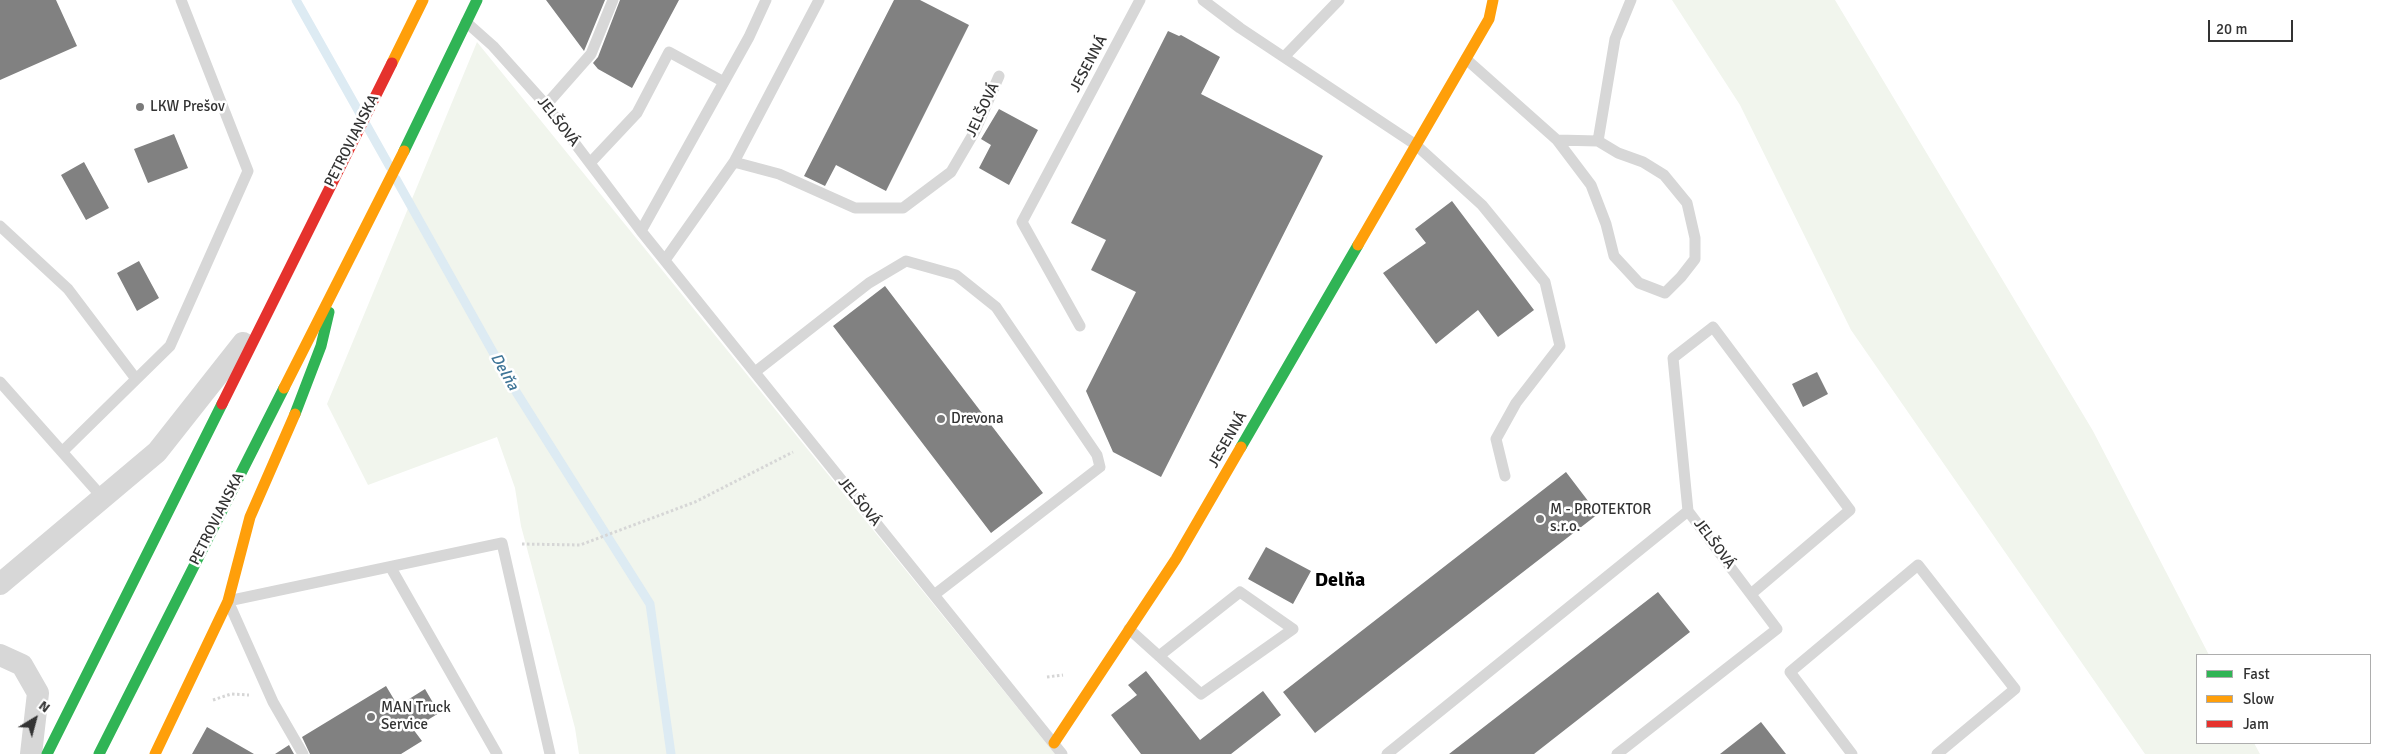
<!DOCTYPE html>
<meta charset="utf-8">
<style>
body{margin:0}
#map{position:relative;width:2381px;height:754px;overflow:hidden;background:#fff;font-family:Signika,sans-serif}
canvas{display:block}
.legend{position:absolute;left:2196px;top:654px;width:175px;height:90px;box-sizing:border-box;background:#fff;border:1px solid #adadad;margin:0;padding:6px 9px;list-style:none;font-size:15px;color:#333}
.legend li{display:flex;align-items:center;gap:10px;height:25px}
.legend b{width:25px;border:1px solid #adadad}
.north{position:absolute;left:10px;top:694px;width:50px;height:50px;-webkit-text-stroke:4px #fff;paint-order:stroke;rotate:37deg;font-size:14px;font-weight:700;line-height:20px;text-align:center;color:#333}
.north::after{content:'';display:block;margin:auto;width:18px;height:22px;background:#333;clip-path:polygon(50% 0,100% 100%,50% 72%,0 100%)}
.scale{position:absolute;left:2208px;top:20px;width:85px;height:22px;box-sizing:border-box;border:2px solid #333;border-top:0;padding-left:6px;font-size:15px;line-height:18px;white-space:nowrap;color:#333;-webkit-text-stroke:4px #fff;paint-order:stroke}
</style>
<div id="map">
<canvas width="2381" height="754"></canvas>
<ul class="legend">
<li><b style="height:6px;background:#30b455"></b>Fast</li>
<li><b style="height:6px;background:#ff9f0a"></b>Slow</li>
<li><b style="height:6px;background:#e5322d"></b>Jam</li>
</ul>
<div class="north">N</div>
<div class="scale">20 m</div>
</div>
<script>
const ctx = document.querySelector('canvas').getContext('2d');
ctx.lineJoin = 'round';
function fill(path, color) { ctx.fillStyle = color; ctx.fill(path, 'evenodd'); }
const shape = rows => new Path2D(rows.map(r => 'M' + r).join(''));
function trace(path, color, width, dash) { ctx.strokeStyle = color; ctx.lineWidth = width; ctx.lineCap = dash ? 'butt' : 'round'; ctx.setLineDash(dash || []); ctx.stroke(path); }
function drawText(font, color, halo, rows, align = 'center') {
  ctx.font = font + ' Signika,sans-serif'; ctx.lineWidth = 5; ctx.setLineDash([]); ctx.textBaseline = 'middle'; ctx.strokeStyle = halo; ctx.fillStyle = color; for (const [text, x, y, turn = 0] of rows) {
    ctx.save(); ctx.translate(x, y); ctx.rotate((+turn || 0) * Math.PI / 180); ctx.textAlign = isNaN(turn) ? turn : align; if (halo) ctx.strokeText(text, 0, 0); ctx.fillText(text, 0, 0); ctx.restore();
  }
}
fill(shape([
 [1672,0,1835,0,2093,431,2209,655,2197,655,2197,743,2254,743,2260,754,2145,754,1851,330,1740,105],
 [477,42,1055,754,579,754,575,728,521,526,515,488,497,437,368,485,327,404]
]), '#f1f5ed');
trace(shape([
 [296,0,390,167],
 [396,179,508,379,650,604,671,754]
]), '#ddebf3', 9);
fill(shape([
 [0,0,56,0,77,46,0,80],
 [546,0,605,0,584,51],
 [620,0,679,0,632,88,598,69,593,63,598,57],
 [894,0,920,0,969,25,886,191,836,165,825,186,804,176],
 [1168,31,1179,36,1181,35,1220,57,1201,94,1323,156,1161,477,1113,452,1086,391,1136,292,1091,270,1106,240,1071,223],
 [999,109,1038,130,1009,185,979,168,991,145,981,139],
 [174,134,188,168,148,183,134,149],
 [84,162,109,208,86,220,61,175],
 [1452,201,1534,310,1498,337,1478,310,1436,344,1383,273,1426,243,1415,229],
 [139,261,159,298,137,311,117,273],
 [885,286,1043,493,991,533,833,326],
 [1817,372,1828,394,1803,407,1792,384],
 [1566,472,1598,514,1315,733,1283,692],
 [1266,547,1311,571,1293,604,1248,579],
 [1658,592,1690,632,1534,754,1449,754],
 [1146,671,1200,740,1263,691,1281,715,1231,754,1141,754,1111,715,1137,695,1128,685],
 [386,686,398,706,425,689,439,713,413,729,422,741,401,754,310,754,302,737],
 [1761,722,1786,754,1720,754],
 [207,727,254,754,192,754],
 [289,745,294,754,275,754]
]), '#818181');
trace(shape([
 [522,544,580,545,695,502,793,452],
 [1047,677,1063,675],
 [213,700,231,694,249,695]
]), '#d6d6d6', 3, [2.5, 2.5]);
trace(shape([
 [1203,0,1240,28,1416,145,1482,205,1545,282,1560,346,1516,403,1496,439,1505,476],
 [466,22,493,46,546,105,641,231,1062,754],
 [1284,57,1339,0],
 [1466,59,1557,140,1591,185,1606,224,1614,256,1639,283,1665,293,1681,277,1695,259,1695,238,1687,203,1664,175,1643,162,1618,153,1598,141,1557,140],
 [546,105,591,54,613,0],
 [1598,141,1615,39,1631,0],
 [734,162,819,0],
 [590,163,637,113,669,52,724,82],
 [0,226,68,289,136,379],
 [641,231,749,37,766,0],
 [665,260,734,162,779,174,855,208,903,208,951,172,975,131,999,76],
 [1080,326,1022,222,1140,0],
 [755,372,869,283,906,261,956,275,996,307,1097,455,1100,467,934,595],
 [0,382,103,498],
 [62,452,170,346,248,171,181,0],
 [1688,511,1673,358,1713,327,1850,510,1751,594],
 [391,568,497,754],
 [1129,629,1201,694,1293,629,1240,592,1159,656],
 [303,754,273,702,228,601,502,543,550,754],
 [1387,754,1688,511,1777,629,1617,754],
 [1852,754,1790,672,1918,565,2015,689,1937,754]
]), '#d7d7d7', 11);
trace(shape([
 [0,584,157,452,243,343],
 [0,655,22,665,38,693,31,754]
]), '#d7d7d7', 22);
trace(shape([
 [404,151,477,0],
 [295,414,321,346,329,312],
 [1241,447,1358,245],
 [47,754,222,404],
 [99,754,284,388]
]), '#30b455', 11);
trace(shape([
 [392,63,423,0],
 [1358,245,1489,19,1493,0],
 [284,388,404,151],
 [1054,743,1176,559,1241,447],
 [155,754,228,601,250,517,295,414]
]), '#ff9f0a', 11);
trace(shape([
 [222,404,392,63]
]), '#e5322d', 11);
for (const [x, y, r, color] of [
 [140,107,5,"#7a7a7a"],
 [941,419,5,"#7a7a7a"],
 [1540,519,5,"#7a7a7a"],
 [371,717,5,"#7a7a7a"]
]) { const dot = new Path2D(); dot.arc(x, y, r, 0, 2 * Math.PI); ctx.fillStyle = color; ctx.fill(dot); trace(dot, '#fff', 2); }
drawText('15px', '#333', '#fff', [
 ["JESENNÁ",1089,64,-62],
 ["JELŠOVÁ",983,110,-65],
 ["JELŠOVÁ",558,122,52],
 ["PETROVIANSKA",352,141,-63],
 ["JESENNÁ",1228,440,-60],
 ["JELŠOVÁ",859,502,51],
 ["PETROVIANSKA",217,519,-63],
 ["JELŠOVÁ",1714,544,53]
]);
drawText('15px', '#333', '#fff', [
 ["LKW Prešov",150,107],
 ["Drevona",951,419],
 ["M - PROTEKTOR",1550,510],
 ["s.r.o.",1550,527],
 ["MAN Truck",381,708],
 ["Service",381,725]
], 'left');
drawText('italic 16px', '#3f7597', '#fff', [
 ["Delňa",504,372,60]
]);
drawText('bold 20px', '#000', '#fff', [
 ["Delňa",1340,581]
]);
</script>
